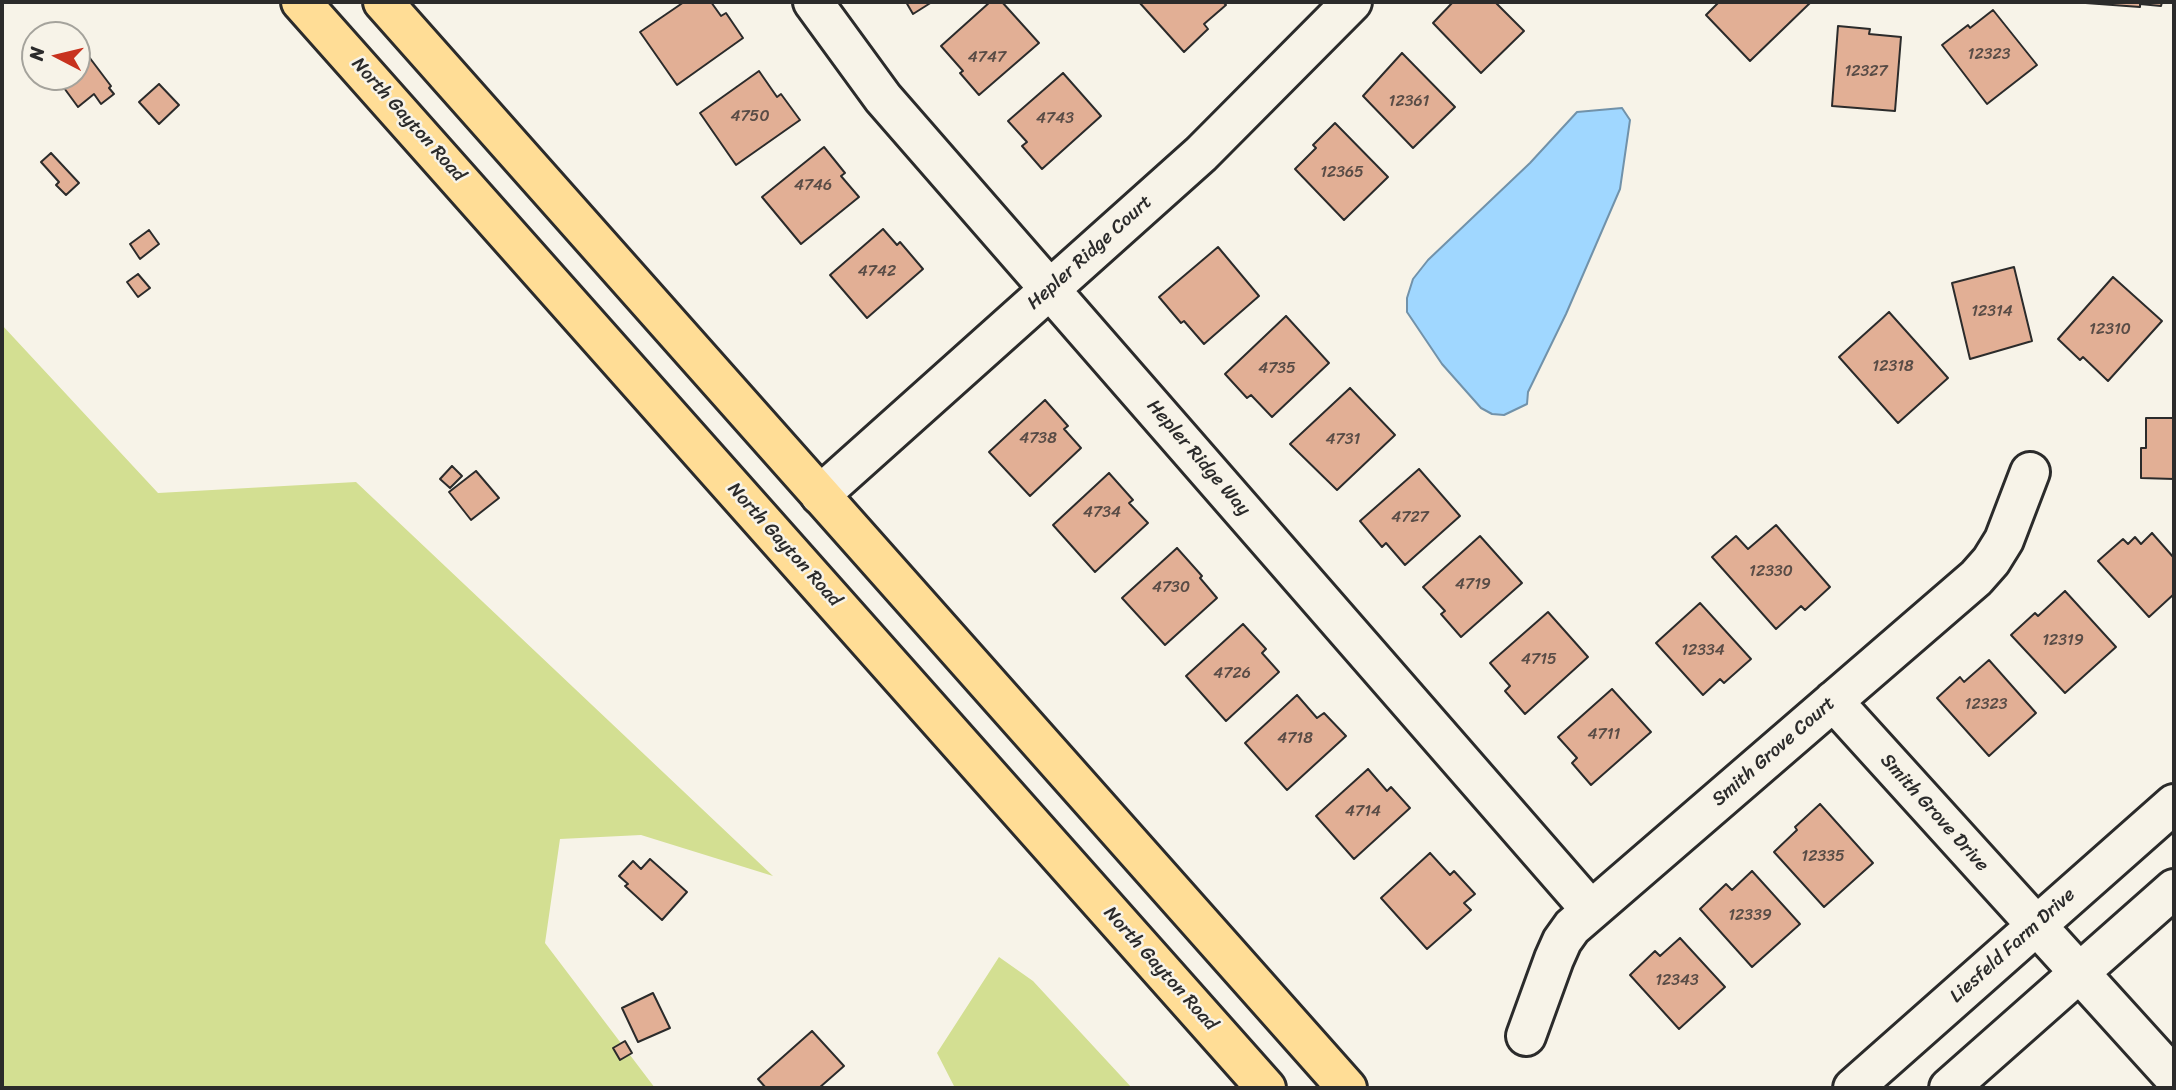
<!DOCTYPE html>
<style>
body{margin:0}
#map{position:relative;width:2176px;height:1090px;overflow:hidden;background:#f7f3e8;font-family:Sriracha,sans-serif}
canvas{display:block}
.frame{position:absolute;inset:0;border:4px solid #2b2b2b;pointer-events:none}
.north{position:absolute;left:21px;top:21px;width:70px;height:70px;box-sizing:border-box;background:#f7f3e8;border:2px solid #a5a39c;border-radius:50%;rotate:277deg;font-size:19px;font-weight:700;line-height:28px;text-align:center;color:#2b2b2b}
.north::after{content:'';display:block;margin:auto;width:24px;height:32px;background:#c8321e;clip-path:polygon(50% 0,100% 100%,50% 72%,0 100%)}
</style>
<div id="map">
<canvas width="2176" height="1090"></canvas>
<div class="frame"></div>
<div class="north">N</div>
</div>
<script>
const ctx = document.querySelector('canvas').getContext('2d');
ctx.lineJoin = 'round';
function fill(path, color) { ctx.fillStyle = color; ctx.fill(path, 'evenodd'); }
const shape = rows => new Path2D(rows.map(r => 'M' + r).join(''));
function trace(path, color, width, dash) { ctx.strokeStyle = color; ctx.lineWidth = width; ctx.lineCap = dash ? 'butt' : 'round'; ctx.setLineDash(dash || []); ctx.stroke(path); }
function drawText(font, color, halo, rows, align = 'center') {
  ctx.font = font + ' Sriracha,sans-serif'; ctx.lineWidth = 5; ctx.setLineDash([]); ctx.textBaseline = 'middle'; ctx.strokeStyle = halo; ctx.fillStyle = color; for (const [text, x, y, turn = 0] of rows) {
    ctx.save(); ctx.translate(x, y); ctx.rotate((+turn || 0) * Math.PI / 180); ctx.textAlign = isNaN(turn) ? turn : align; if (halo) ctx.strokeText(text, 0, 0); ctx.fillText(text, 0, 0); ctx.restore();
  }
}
fill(shape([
 [2,325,158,493,356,482,773,876,641,835,560,839,545,943,655,1088,2,1088],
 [999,957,1033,981,1132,1088,955,1088,937,1053]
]), '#d3df92');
const water = shape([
 [1622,108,1630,120,1620,189,1566,314,1528,392,1527,404,1504,415,1492,414,1481,408,1442,364,1407,312,1407,298,1413,279,1428,260,1530,163,1577,112,1622,108]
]);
fill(water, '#a0d7ff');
trace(water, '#7192aa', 2);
const building = shape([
 [684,2,711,2,721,16,726,13,743,38,677,85,640,32,684,2],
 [906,2,932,2,913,14,906,2],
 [990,2,1002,2,1039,43,979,95,960,73,963,71,941,46,990,2],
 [1139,2,1223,2,1226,5,1204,24,1208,29,1184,52,1139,2],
 [1453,2,1495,2,1524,31,1481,73,1433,23,1453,2],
 [1719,2,1811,2,1750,61,1706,15,1719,2],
 [2072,2,2162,2,2161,6,2140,4,2140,7,2072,2],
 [1993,10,2037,65,1987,104,1942,45,1968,25,1970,28,1993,10],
 [1838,26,1870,29,1869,34,1901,37,1895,111,1832,106,1838,26],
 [77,41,111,86,109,88,114,94,101,104,94,94,78,107,56,77,77,77,77,41],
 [1402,53,1455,107,1413,148,1363,96,1402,53],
 [759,71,777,97,781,94,800,120,736,165,700,113,759,71],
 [1063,73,1101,116,1042,169,1022,146,1027,142,1008,121,1063,73],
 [159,84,179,105,159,124,139,102,159,84],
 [1335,123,1388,177,1344,220,1295,169,1316,148,1313,145,1335,123],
 [824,147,845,173,841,176,859,197,801,244,762,197,824,147],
 [51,153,79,183,66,195,56,185,59,182,41,162,51,153],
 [883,229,897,245,900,242,923,269,867,318,830,275,883,229],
 [149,230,159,244,140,259,130,244,149,230],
 [1218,247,1259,296,1204,344,1184,321,1181,323,1159,297,1218,247],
 [2014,267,2032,341,1970,359,1952,283,2014,267],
 [138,274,150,288,138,297,127,282,138,274],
 [2113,277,2162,321,2108,381,2083,357,2080,360,2058,339,2113,277],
 [1889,312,1948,378,1898,423,1839,357,1889,312],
 [1286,316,1329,363,1272,417,1251,395,1247,398,1225,374,1286,316],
 [1350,388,1395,435,1337,490,1290,444,1350,388],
 [1045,400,1068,426,1064,429,1081,448,1030,496,989,452,1045,400],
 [2146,418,2174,418,2174,479,2141,478,2141,448,2146,448,2146,418],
 [452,466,462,476,450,488,440,479,452,466],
 [1419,469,1460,516,1405,565,1386,543,1382,547,1360,521,1419,469],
 [476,471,499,498,471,520,449,492,476,471],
 [1109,473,1133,500,1129,503,1148,523,1095,572,1053,525,1109,473],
 [1776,525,1830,587,1805,610,1801,606,1776,629,1712,557,1736,536,1748,549,1776,525],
 [2152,533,2174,558,2174,594,2149,617,2098,561,2123,539,2128,544,2135,537,2141,544,2152,533],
 [1480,536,1522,583,1461,637,1441,614,1445,611,1423,587,1480,536],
 [1177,548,1202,576,1200,578,1217,598,1165,645,1122,598,1177,548],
 [2065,591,2116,647,2065,693,2011,635,2035,613,2038,616,2065,591],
 [1700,603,1751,659,1724,683,1720,679,1703,695,1656,643,1700,603],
 [1548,612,1588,657,1525,714,1505,691,1510,686,1490,663,1548,612],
 [1243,624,1266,649,1262,653,1279,672,1226,721,1186,676,1243,624],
 [1989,660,2036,713,1989,756,1937,698,1960,677,1964,682,1989,660],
 [1612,689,1651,732,1591,785,1572,763,1577,758,1558,737,1612,689],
 [1297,695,1317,718,1324,713,1346,736,1287,790,1245,743,1297,695],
 [1368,769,1387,791,1391,787,1410,808,1354,859,1316,816,1368,769],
 [1820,804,1873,863,1824,907,1774,852,1797,830,1795,827,1820,804],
 [1430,853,1450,875,1454,871,1475,894,1464,903,1471,910,1427,949,1381,898,1430,853],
 [650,859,687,892,662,920,625,886,628,884,619,876,633,861,641,869,650,859],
 [1752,871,1800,924,1752,967,1700,909,1726,884,1732,890,1752,871],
 [1680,938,1725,987,1679,1029,1630,975,1655,951,1660,956,1680,938],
 [653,993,670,1028,638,1042,622,1008,653,993],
 [812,1031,844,1066,819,1088,766,1088,758,1079,812,1031],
 [625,1041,632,1053,620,1060,613,1048,625,1041]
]);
fill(building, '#e2af95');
trace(building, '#2b2b2b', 2);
const minor = shape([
 [813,2,883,98,1590,909],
 [820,495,1201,154,1352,2],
 [1833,701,2174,1077],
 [1526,1036,1554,959,1562,941,1572,927,1976,578,1991,561,2004,540,2030,472],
 [1853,1088,2174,804],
 [1949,1088,2174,889]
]);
const major = shape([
 [301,2,1266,1088],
 [383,2,1347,1088]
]);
trace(minor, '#2b2b2b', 44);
trace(major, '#2b2b2b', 44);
trace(minor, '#f7f3e8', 38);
trace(major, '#ffdd96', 38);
drawText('16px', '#594c46', null, [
 ["12323",1989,55],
 ["4747",987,58],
 ["12327",1866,72],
 ["12361",1409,102],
 ["4750",750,117],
 ["4743",1055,119],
 ["12365",1342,173],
 ["4746",813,186],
 ["4742",877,272],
 ["12314",1992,312],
 ["12310",2110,330],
 ["12318",1893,367],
 ["4735",1277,369],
 ["4738",1038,439],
 ["4731",1343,440],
 ["4734",1102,513],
 ["4727",1410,518],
 ["12330",1771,572],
 ["4719",1473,585],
 ["4730",1171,588],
 ["12319",2063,641],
 ["12334",1703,651],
 ["4715",1539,660],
 ["4726",1232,674],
 ["12323",1986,705],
 ["4711",1604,735],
 ["4718",1295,739],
 ["4714",1363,812],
 ["12335",1823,857],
 ["12339",1750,916],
 ["12343",1677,981]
]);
drawText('19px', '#2b2b2b', '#f7f3e8', [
 ["North Gayton Road",408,120,48],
 ["Hepler Ridge Court",1090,253,-42],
 ["Hepler Ridge Way",1198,458,49],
 ["North Gayton Road",784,545,48],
 ["Smith Grove Court",1774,752,-41],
 ["Smith Grove Drive",1934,813,48],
 ["Liesfeld Farm Drive",2013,946,-42],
 ["North Gayton Road",1160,969,48]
]);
</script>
